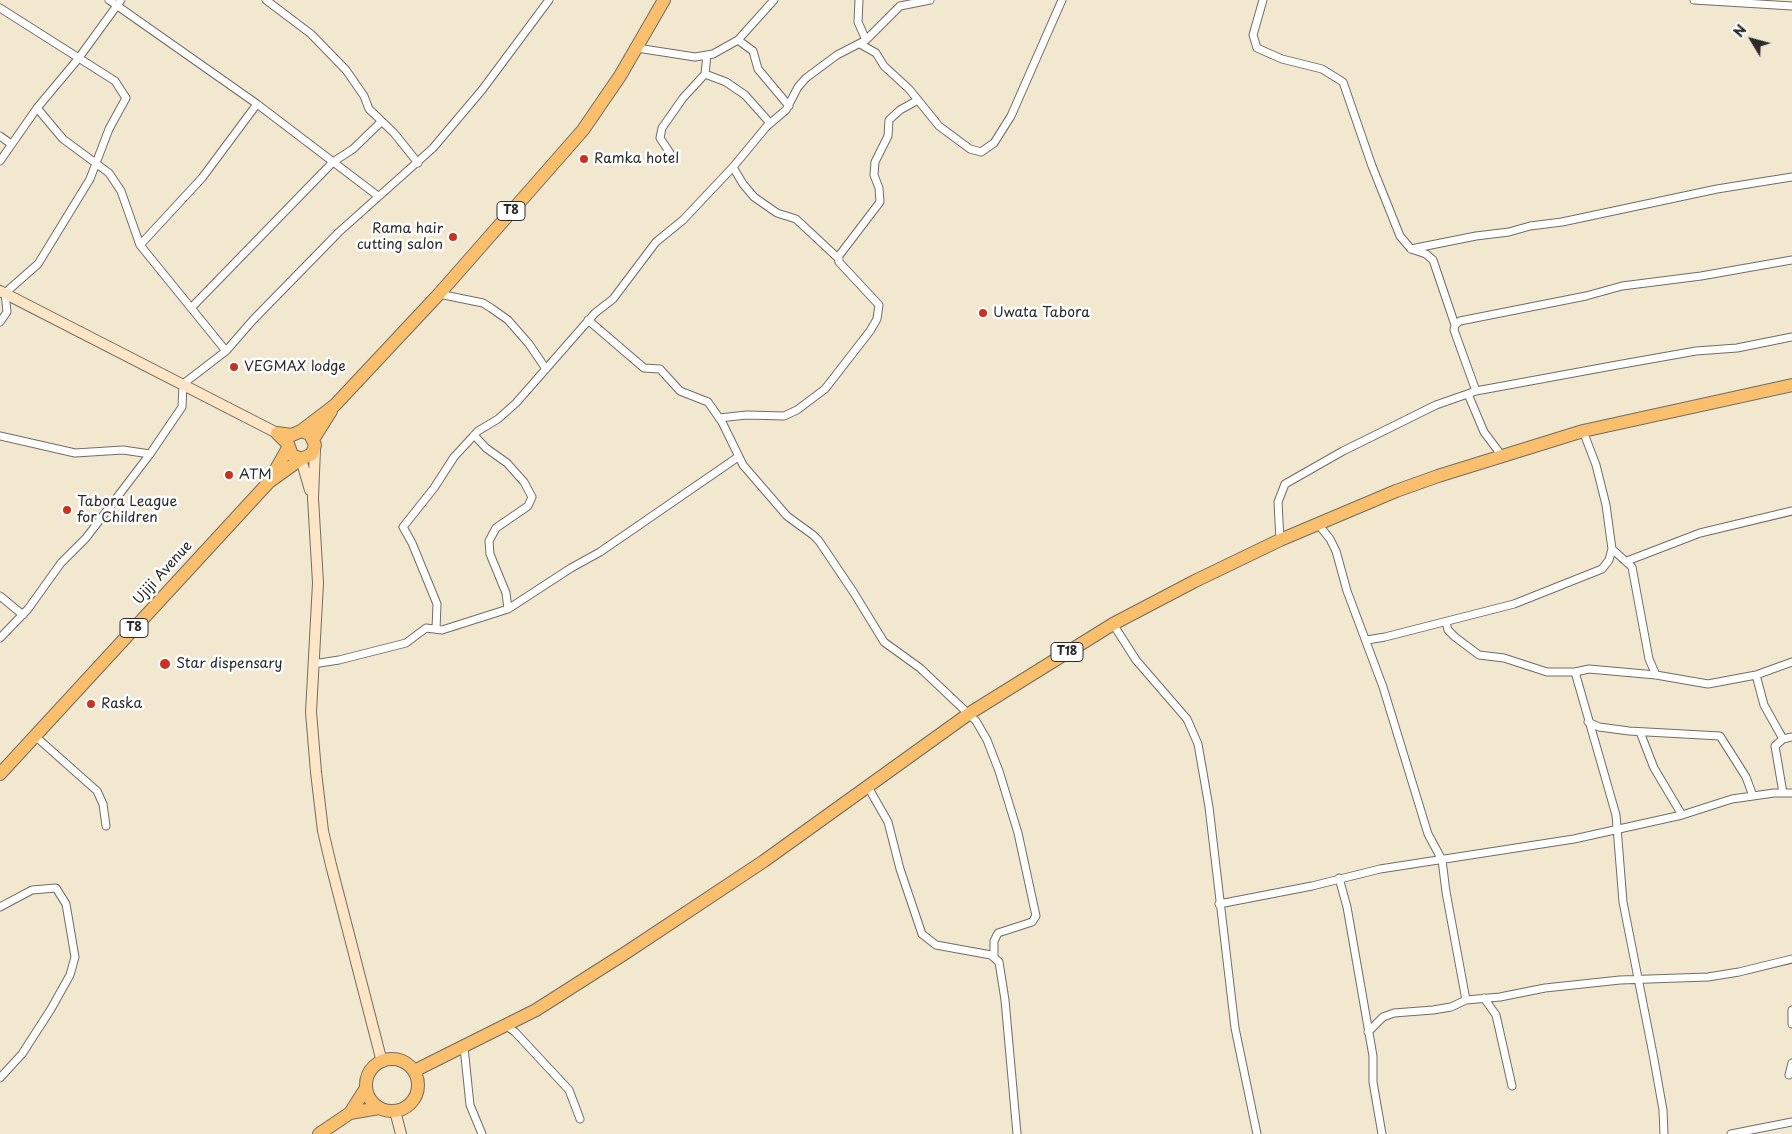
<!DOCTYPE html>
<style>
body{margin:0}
#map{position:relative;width:1792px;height:1134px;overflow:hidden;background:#f2e8d0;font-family:"Playpen Sans",sans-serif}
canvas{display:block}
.north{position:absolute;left:1727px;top:15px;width:50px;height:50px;-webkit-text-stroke:4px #fff;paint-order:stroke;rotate:307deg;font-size:14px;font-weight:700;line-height:20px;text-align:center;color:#2b2b2b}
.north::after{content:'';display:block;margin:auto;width:18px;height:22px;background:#2b2b2b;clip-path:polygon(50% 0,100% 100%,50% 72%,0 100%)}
</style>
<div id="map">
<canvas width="1792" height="1134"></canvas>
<div class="north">N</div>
</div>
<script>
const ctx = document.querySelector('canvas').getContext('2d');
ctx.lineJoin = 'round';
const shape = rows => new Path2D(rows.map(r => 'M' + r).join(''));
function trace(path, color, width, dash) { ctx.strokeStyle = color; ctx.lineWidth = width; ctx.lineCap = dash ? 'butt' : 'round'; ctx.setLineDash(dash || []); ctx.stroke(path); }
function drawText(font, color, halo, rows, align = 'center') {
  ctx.font = font + ' "Playpen Sans",sans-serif'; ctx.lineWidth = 5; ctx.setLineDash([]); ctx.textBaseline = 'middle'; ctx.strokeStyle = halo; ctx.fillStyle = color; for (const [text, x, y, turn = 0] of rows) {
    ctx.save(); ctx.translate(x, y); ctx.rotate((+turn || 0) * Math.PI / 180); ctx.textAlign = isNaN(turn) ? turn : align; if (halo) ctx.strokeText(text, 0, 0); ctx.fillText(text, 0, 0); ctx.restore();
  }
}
const street = shape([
 [109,0,257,104,378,196],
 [266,0,311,34,346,70,364,96,369,109,394,133,418,163],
 [859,0,858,22,866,40],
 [1263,0,1253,35,1257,48,1282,59,1322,69,1343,82,1372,166,1400,236,1411,249,1426,254,1433,260,1455,325],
 [1694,0,1792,6],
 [0,8,115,81,126,98,109,129,90,179,38,264,5,293,7,312,0,322],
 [738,40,753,51,758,69,789,106],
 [860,44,876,53,884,66,909,89,939,126,970,149,981,152,994,143,1011,116,1062,0],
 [637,48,695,57,713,54,738,40,774,0],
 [705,74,726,82,745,95,770,123],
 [37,108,63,139,109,173,121,191,140,245,226,351],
 [0,136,11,144],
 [670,153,660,138,662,128,683,98,705,74,707,55],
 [0,161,37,108,78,59,121,0],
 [733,167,743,184,754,197,777,213,796,219,839,259],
 [140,245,202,178,257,104],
 [1411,249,1476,236,1509,232,1530,226,1562,222,1717,189,1792,177],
 [439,294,483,303,491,308,508,320,529,344,546,369],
 [191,308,333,162,353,149,381,122],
 [588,320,644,368,660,369,680,391,708,402,722,422,743,465,787,516,813,535,819,541,854,593,884,642,920,668,976,721,987,740,999,771,1018,833,1036,916,1032,922,998,933,994,941,994,956],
 [1476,391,1454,330,1455,325,1460,321,1586,296,1622,286,1701,276,1792,260],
 [1468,394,1484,432,1502,456],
 [719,418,747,415,784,416,797,410,825,389,870,331,877,319,879,305,839,262,838,257,880,202,879,188,874,175,875,162,888,136,889,120,900,110,918,100],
 [474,435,486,448,507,463,524,482,532,497,528,506,496,528,489,541,490,554,506,593,508,609],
 [0,436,75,453,123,450,150,454],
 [1318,524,1330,539,1336,551,1347,591,1383,687,1428,834,1442,860,1446,892,1466,1000],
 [1280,540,1278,502,1285,484,1343,451,1436,405,1476,391,1617,365,1696,351,1737,348,1792,337],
 [1612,549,1632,567,1649,659,1656,675],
 [1627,561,1700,533,1792,511],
 [0,596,23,615],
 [1446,622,1448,630,1455,637,1479,655,1504,658,1547,672,1575,672,1589,669,1656,675,1708,684,1756,675,1792,662],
 [1113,624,1136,660,1187,719,1198,744,1209,807,1235,1028,1257,1134],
 [436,629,437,604,412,543,403,527,434,488,454,457,478,431,498,419,516,403,595,313,613,299,656,242,683,220,733,167,767,126,786,110,798,87,806,78,837,55,866,40,900,6,930,0],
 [0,638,28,609,61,563,86,538,150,454,182,407,183,384,226,351,253,320,339,232,433,148,482,90,549,0],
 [1367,640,1385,637,1514,604,1602,569,1609,560,1612,549,1606,505,1596,465,1583,431],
 [313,664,339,660,406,643,426,628,442,630,508,609,571,568,600,552,738,457],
 [1575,672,1616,815,1623,902,1653,1054,1663,1110,1664,1134],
 [1756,675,1764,705,1783,739],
 [1588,722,1599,727,1629,731,1720,736,1746,777,1753,796],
 [1640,732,1654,768,1682,815],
 [35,736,97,791,103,804,106,826],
 [868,787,888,822,900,869,922,934,936,945,991,955,999,962,1005,1000,1017,1134],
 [1783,793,1775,746,1783,739,1792,737],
 [1339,878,1347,907,1373,1056,1373,1082,1382,1134],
 [1219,904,1312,886,1380,869,1574,839,1682,815,1732,799,1774,793,1792,793],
 [0,907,32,890,56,888,66,904,75,957,70,975,51,1009,22,1054,0,1078],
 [1484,998,1496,1015,1512,1086],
 [1792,1010,1792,1024],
 [505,1025,515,1032,569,1090,580,1119],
 [1368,1032,1383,1017,1394,1013,1433,1010,1451,1007,1466,1000,1500,997,1545,988,1620,980,1708,977,1739,972,1792,959],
 [464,1047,470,1105,482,1134],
 [1789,1075,1792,1063],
 [1731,1134,1792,1122]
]);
const secondary = shape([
 [0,291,277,433],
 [315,449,313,498,318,583,311,712,316,772,323,831,331,865,382,1062],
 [301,459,310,490],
 [395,1111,401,1134]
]);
const highway = shape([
 [301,431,335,405,439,294,583,130,620,76,664,0],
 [301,431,310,434,315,445,312,454,301,459,292,455,288,444,277,433,292,435,301,431],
 [314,438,331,411],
 [271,478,288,448],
 [0,774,269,482,301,459],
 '366 1085a26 26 0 1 1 52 0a26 26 0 1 1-52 0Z',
 [414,1071,536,1010,627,952,764,861,970,713,1113,624,1195,581,1280,540,1396,491,1438,476,1583,431,1792,385],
 [350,1113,379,1108],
 [319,1134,350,1113,366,1088]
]);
trace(street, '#716d65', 9);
trace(secondary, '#716d65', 12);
trace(highway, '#716d65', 14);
trace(street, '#fff', 7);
trace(secondary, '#fde5c5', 10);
trace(highway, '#f9bf6d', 12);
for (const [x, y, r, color] of [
 [584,159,5,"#c8321e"],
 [453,237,5,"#c8321e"],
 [983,313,5,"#c8321e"],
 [234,367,5,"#c8321e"],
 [229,475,5,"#c8321e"],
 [67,510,5,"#c8321e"],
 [165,664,6,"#c8321e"],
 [91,704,5,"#c8321e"]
]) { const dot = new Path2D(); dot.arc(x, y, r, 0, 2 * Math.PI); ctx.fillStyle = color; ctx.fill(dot); trace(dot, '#fff', 2); }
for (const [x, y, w] of [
 [511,211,28],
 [134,628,28],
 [1067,652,32]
]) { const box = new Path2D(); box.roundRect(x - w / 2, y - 9.5, w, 19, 4); ctx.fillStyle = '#fff'; ctx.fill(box); trace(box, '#2b2b2b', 1); }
drawText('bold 12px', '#2b2b2b', null, [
 ["T8",511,211],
 ["T8",134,628],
 ["T18",1067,652]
]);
drawText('14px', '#2b2b2b', '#fff', [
 ["Ramka hotel",594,159],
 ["Rama hair",443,229,"right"],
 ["cutting salon",443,245,"right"],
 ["Uwata Tabora",993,313],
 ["VEGMAX lodge",244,367],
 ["ATM",239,475],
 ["Tabora League",77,502],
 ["for Children",77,518],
 ["Star dispensary",176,664],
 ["Raska",101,704]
], 'left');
drawText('14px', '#2b2b2b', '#fff', [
 ["Ujiji Avenue",163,573,-48]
]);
</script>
